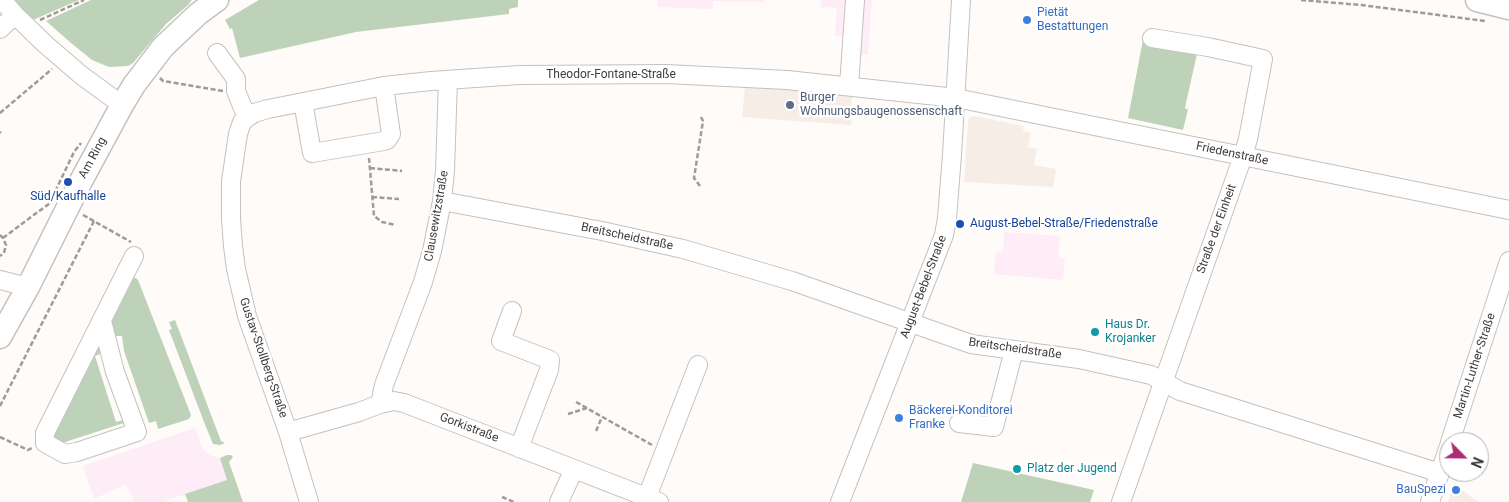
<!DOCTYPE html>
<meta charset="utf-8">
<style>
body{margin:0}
#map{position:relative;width:1509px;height:502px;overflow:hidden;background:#fefbf9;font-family:Roboto,sans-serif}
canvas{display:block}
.north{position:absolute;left:1439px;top:432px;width:50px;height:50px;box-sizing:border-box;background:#fff;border:1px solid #b2b1b1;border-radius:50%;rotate:113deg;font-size:14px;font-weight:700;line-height:20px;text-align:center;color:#3e3c3c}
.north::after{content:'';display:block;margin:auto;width:18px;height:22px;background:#b02b71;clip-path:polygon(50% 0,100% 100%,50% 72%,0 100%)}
</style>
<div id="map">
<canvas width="1509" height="502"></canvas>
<div class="north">N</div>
</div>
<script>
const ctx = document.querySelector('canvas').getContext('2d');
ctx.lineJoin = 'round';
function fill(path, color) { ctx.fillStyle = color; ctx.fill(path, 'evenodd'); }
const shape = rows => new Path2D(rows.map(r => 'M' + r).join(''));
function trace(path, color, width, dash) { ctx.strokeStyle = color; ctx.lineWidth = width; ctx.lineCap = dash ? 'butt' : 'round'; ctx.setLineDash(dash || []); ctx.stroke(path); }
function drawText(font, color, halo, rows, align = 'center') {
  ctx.font = font + ' Roboto,sans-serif'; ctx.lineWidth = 5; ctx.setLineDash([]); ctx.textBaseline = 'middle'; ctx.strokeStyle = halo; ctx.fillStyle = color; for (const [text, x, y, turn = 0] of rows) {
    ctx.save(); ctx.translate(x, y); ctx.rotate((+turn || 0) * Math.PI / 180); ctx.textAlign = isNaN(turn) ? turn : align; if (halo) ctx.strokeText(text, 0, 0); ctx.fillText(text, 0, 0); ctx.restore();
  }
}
fill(shape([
 [745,87,852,95,851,125,742,117],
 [974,116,1024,126,1023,131,1031,133,1028,147,1037,149,1034,165,1056,169,1053,187,964,182,968,122,969,118],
 [1453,484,1470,496,1478,502,1448,502]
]), '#f7ede7');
fill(shape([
 [657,0,765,0,765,2,713,1,713,9,658,7],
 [821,0,872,0,868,55,848,54,846,37,835,36,837,8,821,7],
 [1004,232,1060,236,1058,256,1065,260,1063,280,994,274,996,252,1003,251],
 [195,428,203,450,211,456,220,458,227,480,162,502,134,502,126,484,94,499,83,466]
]), '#feecf6');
fill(shape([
 [14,0,79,0,33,20],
 [91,0,192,0,188,5,166,24,133,63,128,66,109,67,92,60,71,43,46,21],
 [259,0,518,0,518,7,509,9,509,14,356,32,240,58,232,28,230,29,225,20],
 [1143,40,1181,45,1197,54,1186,103,1185,109,1188,109,1183,130,1128,118],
 [131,277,136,278,138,280,191,415,189,419,158,429,156,421,149,423,124,351,122,336,112,336,106,320],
 [175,320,221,441,225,443,220,445,213,444,204,422,169,330,172,329,169,322],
 [100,329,105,352,95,356,116,422,127,419,127,422,59,444,54,438,52,432],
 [227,455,231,455,233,457,229,462,243,502,188,502,185,494,227,480,220,458],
 [973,463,1094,490,1090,502,961,502]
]), '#bdd2b8');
const minor = shape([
 [2,0,15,15,45,44,81,75,122,105],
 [0,29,15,15],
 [217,53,236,79,236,91,247,118],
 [849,86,855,0],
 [303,102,312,153,384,141,387,140,391,134,384,86],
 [442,201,602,231,683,249,792,281,971,344,1079,359,1151,375,1180,391,1440,473],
 [0,280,28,287],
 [512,311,501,341,550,360,549,370,519,448],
 [102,321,115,372,137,432,77,452,65,454,45,443,45,433,134,256],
 [380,404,384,385,423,282,432,251,442,201,445,171,448,80],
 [959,423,994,427,1014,350],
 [288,432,359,412,380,404,394,401,404,403,659,502],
 [1450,442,1509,261],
 [647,497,698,365],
 [309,502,288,432,247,316,236,269,233,246,231,219,231,181,238,134,242,122,247,118,254,113,268,109,384,86,431,81,519,75,666,74,787,80,956,98,1509,210],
 [559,502,574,469],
 [840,502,944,235,947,218,952,155,961,0],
 [1121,502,1243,156,1248,139,1263,59,1208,47,1152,38],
 [1430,502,1449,446]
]);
const major = shape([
 [1477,0,1509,8],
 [0,337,28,287,81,181,122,105,134,85,163,47,198,14,217,0]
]);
trace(minor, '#c4c2c0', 20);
trace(major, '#c4c2c0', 25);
trace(shape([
 [1301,0,1361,5,1485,21],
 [40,20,84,0],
 [160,78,163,81,223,91],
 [0,113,52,69],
 [0,132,1,133],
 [369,158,374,216,382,222,396,225],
 [370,168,402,171],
 [700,186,694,178,703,121,701,117],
 [372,197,399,199],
 [52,198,74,152,81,143],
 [83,215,131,242],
 [0,235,3,238,6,245,4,253,0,256],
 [3,238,50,203],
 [576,402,652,445],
 [0,406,94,221],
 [568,414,587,408],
 [596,431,602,417],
 [0,437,28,450,32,448],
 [502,497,514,502]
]), '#9e9b9a', 2.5, [5, 2.5]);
trace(minor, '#fff', 18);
trace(major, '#fff', 22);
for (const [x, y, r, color] of [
 [1027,20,5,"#3f7fe0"],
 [790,105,5,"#5c6f8a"],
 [68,182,5,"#1a4fb4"],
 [960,224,5,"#1a4fb4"],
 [1095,332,5,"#0f9aa8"],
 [899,418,5,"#3f7fe0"],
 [1017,469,5,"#0f9aa8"],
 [1456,490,5,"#3f7fe0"]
]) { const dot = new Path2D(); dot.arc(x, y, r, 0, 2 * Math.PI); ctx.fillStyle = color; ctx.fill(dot); trace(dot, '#fff', 2); }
drawText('12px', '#366cbe', '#fff', [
 ["Pietät",1037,13],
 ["Bestattungen",1037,27],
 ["Bäckerei-Konditorei",909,411],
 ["Franke",909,425],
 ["BauSpezi",1446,490,"right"]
], 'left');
drawText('12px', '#3e3c3c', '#fff', [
 ["Theodor-Fontane-Straße",611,75],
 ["Friedenstraße",1232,154,12],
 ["Am Ring",93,158,-62],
 ["Clausewitzstraße",437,216,-80],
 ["Straße der Einheit",1217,229,-70],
 ["Breitscheidstraße",627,237,12],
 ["August-Bebel-Straße",924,287,-69],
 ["Breitscheidstraße",1015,349,8],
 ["Gustav-Stollberg-Straße",263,358,71],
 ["Martin-Luther-Straße",1475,366,-72],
 ["Gorkistraße",469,428,21]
]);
drawText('12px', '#4e5e75', '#fff', [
 ["Burger",800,98],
 ["Wohnungsbaugenossenschaft",800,112]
], 'left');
drawText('12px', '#164399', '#fff', [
 ["Süd/Kaufhalle",68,197],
 ["August-Bebel-Straße/Friedenstraße",970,224,"left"]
]);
drawText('12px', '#0d838f', '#fff', [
 ["Haus Dr.",1105,325],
 ["Krojanker",1105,339],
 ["Platz der Jugend",1027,469]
], 'left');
</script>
